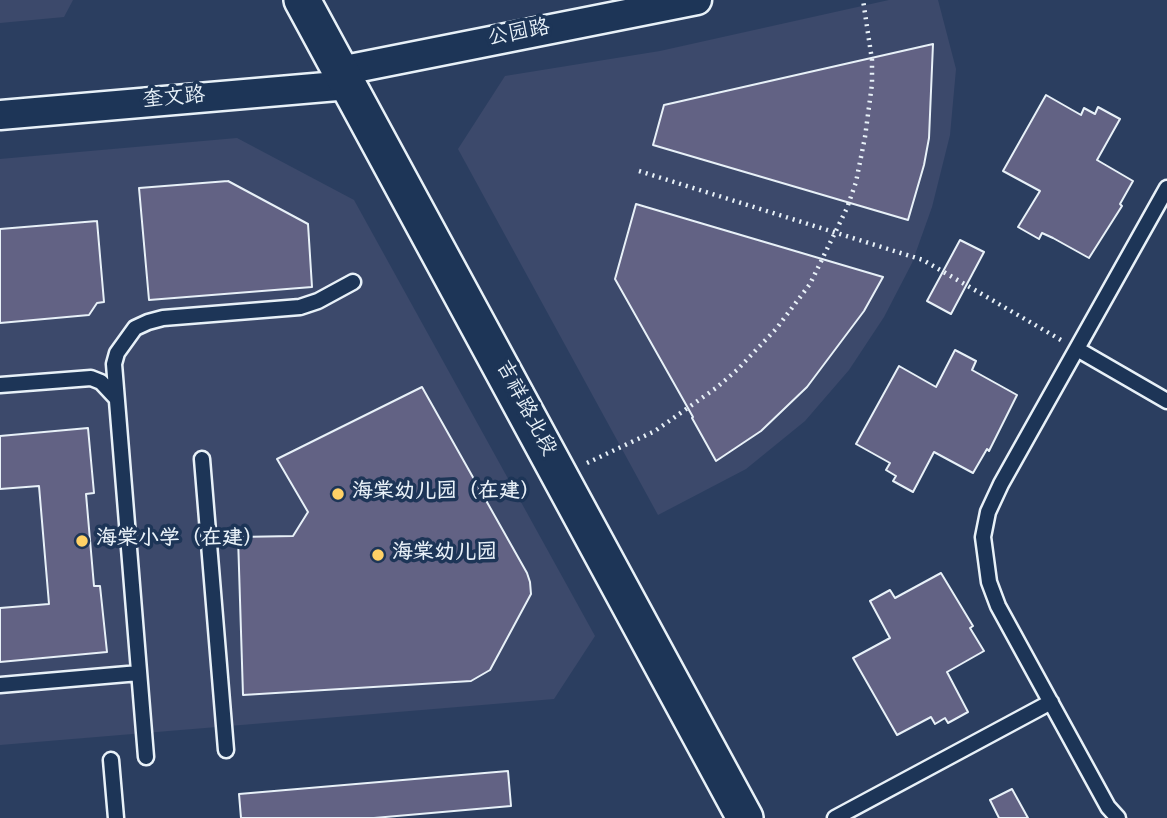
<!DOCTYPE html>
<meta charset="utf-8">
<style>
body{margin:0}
canvas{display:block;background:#2b3e60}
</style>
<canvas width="1167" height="818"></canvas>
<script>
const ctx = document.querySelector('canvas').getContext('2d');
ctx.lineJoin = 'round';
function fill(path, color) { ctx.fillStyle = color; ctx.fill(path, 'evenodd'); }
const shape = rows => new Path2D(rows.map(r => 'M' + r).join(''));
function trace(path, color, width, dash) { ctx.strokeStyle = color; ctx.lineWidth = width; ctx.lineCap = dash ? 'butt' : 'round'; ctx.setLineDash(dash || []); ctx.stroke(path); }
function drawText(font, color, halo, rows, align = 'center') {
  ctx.font = font + ' "Gochi Hand","LXGW WenKai TC",sans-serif'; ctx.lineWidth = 7; ctx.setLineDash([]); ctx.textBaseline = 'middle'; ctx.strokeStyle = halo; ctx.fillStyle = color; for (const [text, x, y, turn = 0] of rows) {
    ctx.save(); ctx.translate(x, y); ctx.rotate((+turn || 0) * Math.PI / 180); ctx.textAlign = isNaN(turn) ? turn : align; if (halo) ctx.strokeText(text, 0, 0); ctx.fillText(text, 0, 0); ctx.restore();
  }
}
fill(shape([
 [0,0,73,0,64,17,0,23],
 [889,0,938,0,956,69,950,135,932,207,912,263,884,317,849,370,805,421,746,469,658,515,458,149,505,76,660,51],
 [237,138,354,200,595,636,554,699,0,745,0,159]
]), '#3c496b');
const building = shape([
 [933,44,929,138,924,165,908,220,653,145,664,105,933,44],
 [1046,95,1081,115,1084,108,1095,114,1098,107,1120,119,1097,160,1133,181,1120,204,1122,206,1089,258,1053,238,1042,233,1039,239,1018,227,1040,191,1003,171,1046,95],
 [228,181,308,224,312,287,149,300,139,188,228,181],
 [636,204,883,277,864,311,807,387,761,431,716,461,692,418,693,417,615,279,636,204],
 [97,221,104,302,97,303,89,315,0,323,0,229,97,221],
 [960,240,984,252,951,314,927,301,960,240],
 [955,350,976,361,972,370,1017,395,989,451,987,449,973,473,934,452,913,492,893,481,896,476,886,470,890,463,856,444,899,366,936,387,955,350],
 [422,387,527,573,530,582,531,594,490,670,471,681,243,695,238,537,293,536,308,512,277,459,422,387],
 [88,428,94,493,86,494,94,586,100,586,107,652,0,662,0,608,49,604,39,486,0,489,0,436,88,428],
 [941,573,973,626,970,628,984,651,947,672,968,712,948,723,945,718,935,724,931,717,897,735,853,658,890,638,870,601,890,590,895,598,941,573],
 [508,771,511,806,374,818,241,818,239,794,508,771],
 [1012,789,1028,818,999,818,990,800,1012,789]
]);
fill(building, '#626284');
trace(building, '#e8f1f8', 2);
const service = shape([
 [1077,349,1167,401],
 [0,385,91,378,101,382,116,398],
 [202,459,226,750],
 [0,685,139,673],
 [146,757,114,364,117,353,135,328,148,322,163,318,300,307,318,301,353,282],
 [111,760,116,818],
 [835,818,1051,702],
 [1118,818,1108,807,998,606,989,582,983,537,988,512,1001,484,1167,188]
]);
const minor = shape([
 [340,71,697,0],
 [0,115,349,85]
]);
const tertiary = shape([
 [302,0,745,818]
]);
trace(service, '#e8f1f8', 19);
trace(minor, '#e8f1f8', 33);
trace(tertiary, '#e8f1f8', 40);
trace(shape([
 [639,171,923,260,1061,340],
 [587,463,655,431,716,388,737,370,776,329,810,284,847,208,856,182,865,137,872,84,872,60,863,0]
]), '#e8f1f8', 4.5, [2, 5]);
trace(service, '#1d3557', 14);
trace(minor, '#1d3557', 28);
trace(tertiary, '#1d3557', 35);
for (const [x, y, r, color] of [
 [338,494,7,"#ffd166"],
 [82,541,7,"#ffd166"],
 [378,555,7,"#ffd166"]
]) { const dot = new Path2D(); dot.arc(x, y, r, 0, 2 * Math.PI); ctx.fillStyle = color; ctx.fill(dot); trace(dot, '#1d3557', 2.5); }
drawText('21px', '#e8f1f8', '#1d3557', [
 ["公园路",519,35,-11],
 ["奎文路",174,100,-5],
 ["吉祥路北段",524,409,62]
]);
drawText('bold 21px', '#e8f1f8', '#1d3557', [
 ["海棠幼儿园（在建）",352,494],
 ["海棠小学（在建）",96,541],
 ["海棠幼儿园",392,555]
], 'left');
</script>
